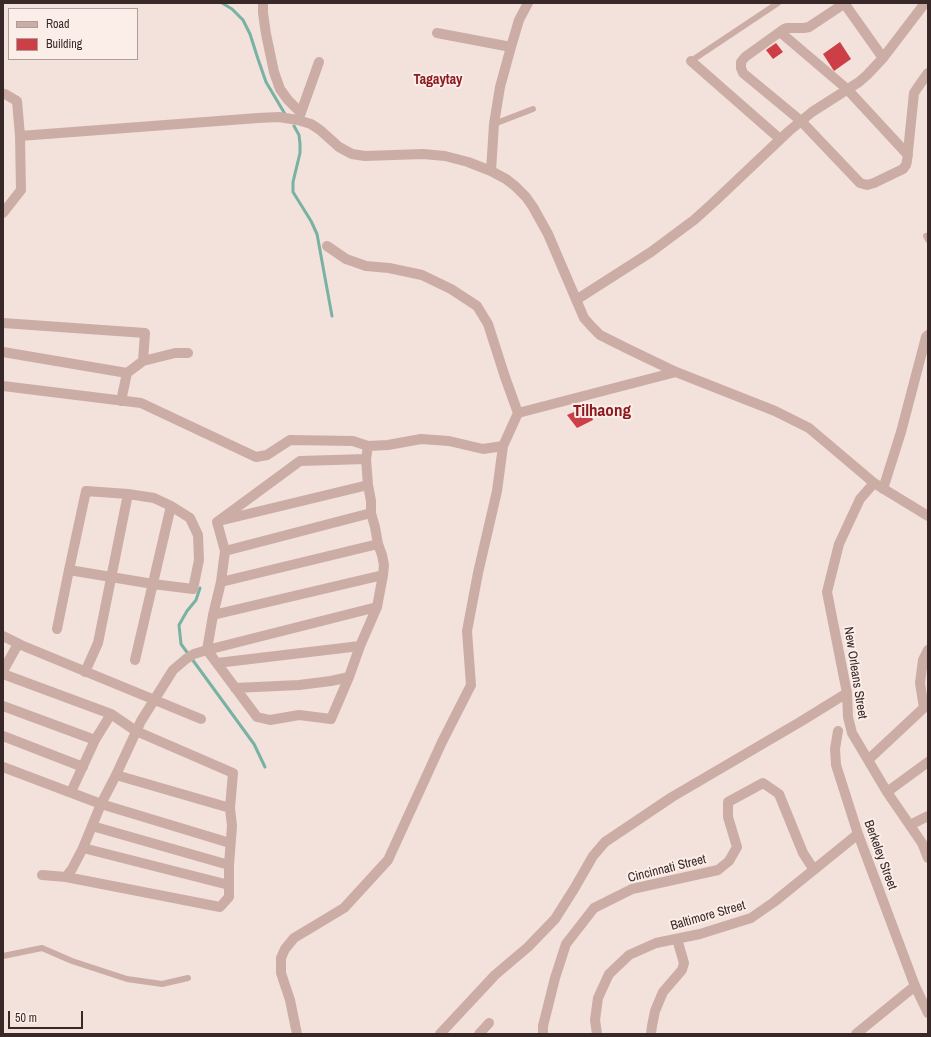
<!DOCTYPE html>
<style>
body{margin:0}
#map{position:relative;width:931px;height:1037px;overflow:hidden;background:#f3e1db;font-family:"Archivo Narrow",sans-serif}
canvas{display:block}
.frame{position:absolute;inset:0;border:4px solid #382827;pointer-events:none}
.legend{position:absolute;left:8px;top:8px;width:130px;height:52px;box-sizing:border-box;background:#fbede8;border:1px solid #ad9e9b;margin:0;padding:5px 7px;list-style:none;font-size:12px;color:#382827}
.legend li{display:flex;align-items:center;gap:8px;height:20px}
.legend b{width:20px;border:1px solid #ad9e9b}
.scale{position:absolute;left:8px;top:1011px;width:75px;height:18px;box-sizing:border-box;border:2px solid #382827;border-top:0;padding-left:5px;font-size:12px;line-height:14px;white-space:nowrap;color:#382827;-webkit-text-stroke:3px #fbede8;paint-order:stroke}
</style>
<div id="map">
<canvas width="931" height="1037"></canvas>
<div class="frame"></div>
<ul class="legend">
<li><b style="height:5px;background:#ccada6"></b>Road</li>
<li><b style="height:11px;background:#cd3f46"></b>Building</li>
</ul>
<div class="scale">50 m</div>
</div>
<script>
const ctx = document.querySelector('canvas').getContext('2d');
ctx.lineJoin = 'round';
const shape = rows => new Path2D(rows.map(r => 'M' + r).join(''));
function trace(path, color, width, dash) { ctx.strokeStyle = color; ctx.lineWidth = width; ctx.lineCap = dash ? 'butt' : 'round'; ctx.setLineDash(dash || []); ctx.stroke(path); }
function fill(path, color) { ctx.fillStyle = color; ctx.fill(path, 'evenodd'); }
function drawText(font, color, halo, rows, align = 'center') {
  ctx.font = font + ' "Archivo Narrow",sans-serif'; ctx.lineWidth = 4; ctx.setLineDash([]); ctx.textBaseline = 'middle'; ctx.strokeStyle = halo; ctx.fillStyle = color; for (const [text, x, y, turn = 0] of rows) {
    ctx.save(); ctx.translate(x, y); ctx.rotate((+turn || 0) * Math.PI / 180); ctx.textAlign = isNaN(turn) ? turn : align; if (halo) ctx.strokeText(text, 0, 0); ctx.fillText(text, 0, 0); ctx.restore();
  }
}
trace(shape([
 [222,3,232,9,243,20,250,34,258,59,266,82,285,114],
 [294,126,299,135,300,144,300,153,293,182,293,192,311,221,317,234,332,316],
 [200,588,196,600,187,611,179,625,181,644,254,744,265,767]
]), '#78b2a4', 3);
fill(shape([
 [840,42,851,59,834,71,823,54],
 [776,43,783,52,773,59,766,50],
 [588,406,593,420,577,428,567,415]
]), '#cd3f46');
trace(shape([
 [691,61,778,3],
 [494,124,533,109],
 [926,236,928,240],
 [3,956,42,948,72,961,127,979,162,984,188,978]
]), '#ccada6', 6);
trace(shape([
 [263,3,263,13,266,34,274,72,280,89,288,100,301,113],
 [844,3,883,58],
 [845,3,809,27,804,28,787,28,784,29,745,57,741,62,741,68,743,73,801,121,860,183,867,185,874,183,903,169,906,165,907,161,914,93,918,87,928,73],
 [780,32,847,89,908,155],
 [437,33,511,47],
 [691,61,780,139],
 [3,94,5,94,17,101,20,136,21,190,3,213],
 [299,118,319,62],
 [20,136,258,118,279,117,298,120,311,124,320,130,339,147,352,154,365,156,423,154,445,156,468,162,491,171,506,179,515,186,526,197,533,207,548,234,584,318,592,327,600,335,628,349,676,372,775,411,809,428,874,483,928,516],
 [491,171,494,124,500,87,511,47,519,20,528,3],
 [576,300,651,252,694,220,714,202,789,131,812,112,859,82,867,75,883,58,925,3],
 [3,323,145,333,143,361],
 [3,352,127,373],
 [3,386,141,403,256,457,267,455,290,440,353,441,368,446,388,445,421,439,449,441,483,449,503,446],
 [121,401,127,373,143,361,175,353,188,353],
 [518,413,676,372],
 [874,483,860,499,839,544,827,592,847,693,848,717,852,733,887,792,922,843,928,858],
 [883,489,901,432,926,337,928,335],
 [223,520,368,485],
 [217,522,225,551,221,582,213,615,207,650,257,717,270,720,299,715,331,719,349,677,360,646,377,607,383,575,384,565,382,555,378,544,375,527,371,513,371,501,368,485,366,459,368,446],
 [217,522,300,461,366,459],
 [225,551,371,513],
 [221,582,378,544],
 [213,615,383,575],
 [57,629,69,570,86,491,128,494,154,498,171,506,190,518,198,535,199,560,193,589,153,584,69,570],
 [3,636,21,645,201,719],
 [135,660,171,506],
 [217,663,360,646],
 [3,671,18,644],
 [85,672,98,643,128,494],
 [3,674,111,714,136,731,233,773,230,808,232,826,229,865,229,897,220,907,66,877,42,875],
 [235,688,299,685,331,681,349,677],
 [3,706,95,740],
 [924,708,920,683,923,660,928,650],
 [838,731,835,749,836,765,858,834,915,986,928,1013],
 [3,736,83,767],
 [868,760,928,704],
 [3,767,101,804,230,843],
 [116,775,230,808],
 [71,792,95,740,111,714],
 [887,792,928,762],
 [910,825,928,816],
 [92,826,229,865],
 [83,848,229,885],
 [66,877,72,869,83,848,101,804,116,775,141,721,173,670,186,659,194,654,207,650,377,607],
 [297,1034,290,1000,281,973,281,958,285,949,294,938,344,908,388,860,442,742,471,685,467,631,478,573,497,491,503,446,518,413,505,377,488,324,477,306,451,289,422,275,389,268,366,266,346,259,327,246],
 [440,1034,495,975,528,947,555,919,574,889,593,856,605,842,672,797,800,722,847,693],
 [479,1034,489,1023],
 [543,1034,543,1026,555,978,566,944,594,908,632,889,718,870,729,861,737,847,728,817,728,802,763,783,779,794,803,853,814,870],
 [597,1034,595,1020,598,998,609,974,629,955,656,943,700,934,751,918,774,902,858,834],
 [651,1034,652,1026,655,1011,663,992,682,970,684,963,677,939],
 [856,1034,915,986]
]), '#ccada6', 10);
drawText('13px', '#382827', '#fbede8', [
 ["New Orleans Street",855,673,81],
 ["Berkeley Street",880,855,70],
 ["Cincinnati Street",667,869,-14],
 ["Baltimore Street",708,916,-16]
]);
drawText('bold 14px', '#8c1b21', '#fbede8', [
 ["Tagaytay",438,80]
]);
drawText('bold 17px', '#8c1b21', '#fbede8', [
 ["Tilhaong",602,411]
]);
</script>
